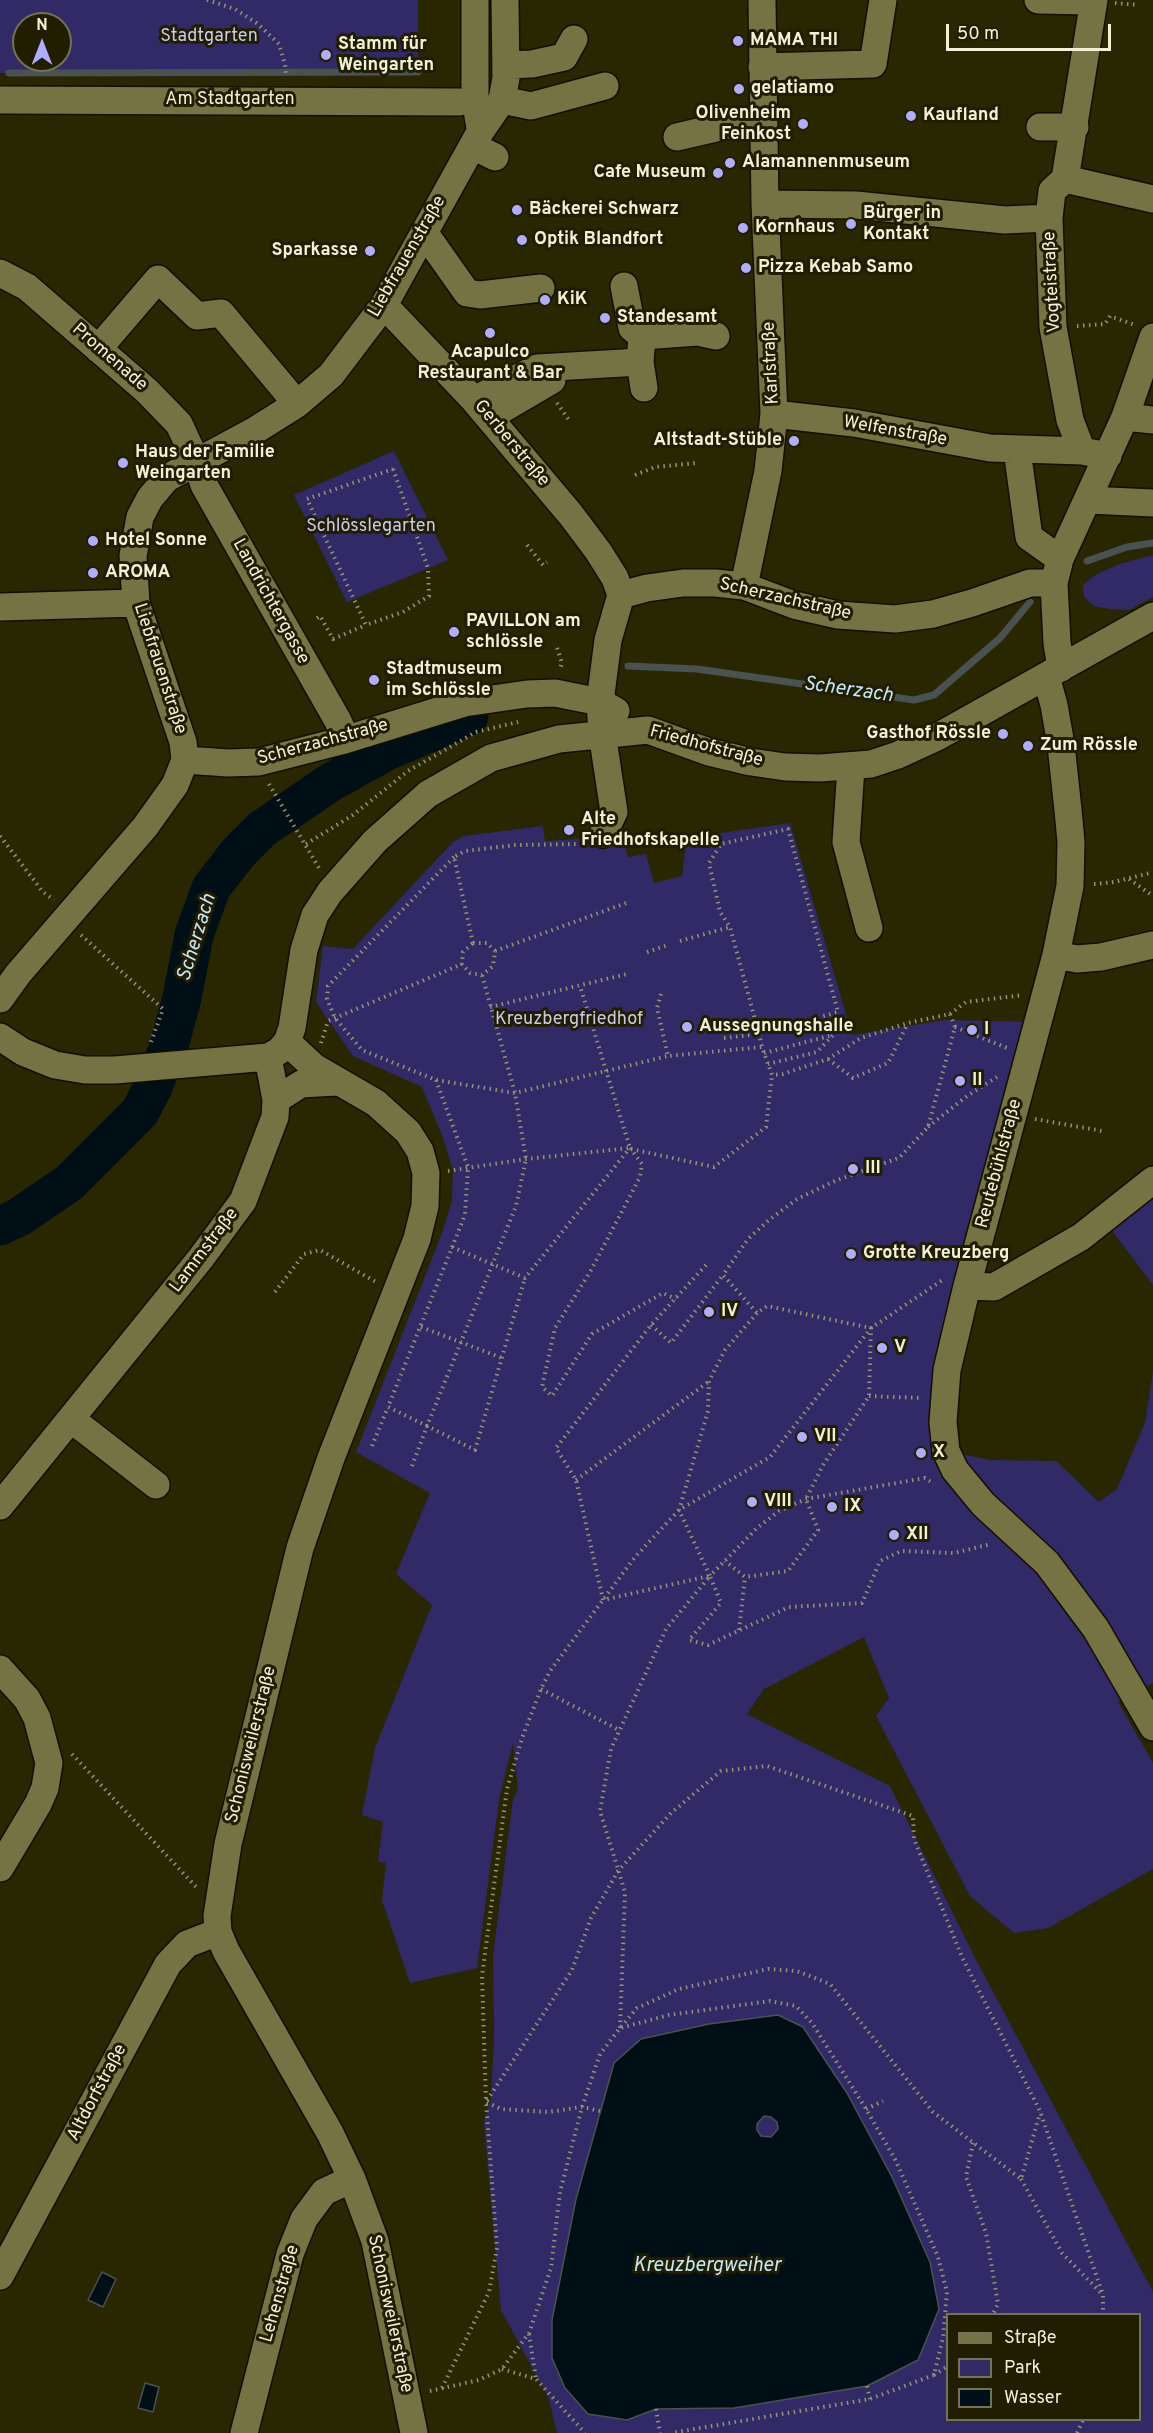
<!DOCTYPE html>
<meta charset="utf-8">
<style>
body{margin:0}
#map{position:relative;width:1153px;height:2433px;overflow:hidden;background:#292602;font-family:Overpass,sans-serif}
canvas{display:block}
.legend{position:absolute;left:946px;top:2313px;width:195px;height:108px;box-sizing:border-box;background:#201d00;border:2px solid #747256;margin:0;padding:8px 10px;list-style:none;font-size:18px;color:#f2f1d8}
.legend li{display:flex;align-items:center;gap:12px;height:30px}
.legend b{width:30px;border:2px solid #747256}
.north{position:absolute;left:12px;top:12px;width:60px;height:60px;box-sizing:border-box;background:#201d00;border:2px solid #747256;border-radius:50%;rotate:0deg;font-size:16px;font-weight:700;line-height:24px;text-align:center;color:#f2f1d8}
.north::after{content:'';display:block;margin:auto;width:21px;height:27px;background:#b0adfa;clip-path:polygon(50% 0,100% 100%,50% 72%,0 100%)}
.scale{position:absolute;left:946px;top:24px;width:165px;height:27px;box-sizing:border-box;border:3px solid #f2f1d8;border-top:0;padding-left:8px;font-size:18px;line-height:21px;white-space:nowrap;color:#f2f1d8;-webkit-text-stroke:4px #201d00;paint-order:stroke}
</style>
<div id="map">
<canvas width="1153" height="2433"></canvas>
<ul class="legend">
<li><b style="height:8px;background:#757243"></b>Straße</li>
<li><b style="height:16px;background:#322a66"></b>Park</li>
<li><b style="height:16px;background:#000e16"></b>Wasser</li>
</ul>
<div class="north">N</div>
<div class="scale">50 m</div>
</div>
<script>
const ctx = document.querySelector('canvas').getContext('2d');
ctx.lineJoin = 'round';
function fill(path, color) { ctx.fillStyle = color; ctx.fill(path, 'evenodd'); }
const shape = rows => new Path2D(rows.map(r => 'M' + r).join(''));
function trace(path, color, width, dash) { ctx.strokeStyle = color; ctx.lineWidth = width; ctx.lineCap = dash ? 'butt' : 'round'; ctx.setLineDash(dash || []); ctx.stroke(path); }
function drawText(font, color, halo, rows, align = 'center') {
  ctx.font = font + ' Overpass,sans-serif'; ctx.lineWidth = 6; ctx.setLineDash([]); ctx.textBaseline = 'middle'; ctx.strokeStyle = halo; ctx.fillStyle = color; for (const [text, x, y, turn = 0] of rows) {
    ctx.save(); ctx.translate(x, y); ctx.rotate((+turn || 0) * Math.PI / 180); ctx.textAlign = isNaN(turn) ? turn : align; if (halo) ctx.strokeText(text, 0, 0); ctx.fillText(text, 0, 0); ctx.restore();
  }
}
fill(shape([
 [0,0,418,0,418,72,0,73],
 [24,24,60,24,60,60,24,60],
 [394,451,448,560,347,602,294,495],
 [1153,555,1153,597,1129,610,1110,609,1094,606,1084,597,1083,585,1095,575,1120,564],
 [790,823,852,1035,945,1020,1031,1022,967,1286,947,1451,990,1460,1056,1461,1099,1502,1117,1489,1145,1423,1153,1371,1153,1683,1118,1702,1153,1763,1153,1869,1048,1928,1014,1933,970,1896,876,1716,889,1698,864,1637,764,1689,747,1714,890,1786,975,1958,1153,2292,1153,2433,557,2433,549,2399,501,2310,484,2123,491,2098,494,2039,493,1956,513,1799,518,1789,513,1743,499,1800,477,1968,410,1983,382,1900,386,1863,378,1862,383,1822,362,1815,375,1748,432,1605,396,1574,430,1493,356,1452,442,1233,452,1201,453,1170,442,1135,422,1087,353,1056,316,1002,323,946,353,949,453,842,464,836,543,826,545,841,593,838,620,833,628,857,646,854,654,883,682,876,687,838],
 [948,2314,1140,2314,1140,2420,948,2420],
 [1153,1191,1153,1285,1108,1225]
]), '#322a66');
const water = shape([
 [778,2015,803,2027,847,2093,892,2177,930,2262,939,2309,918,2360,867,2386,734,2408,656,2409,627,2420,588,2414,565,2388,552,2358,552,2320,576,2199,614,2063,641,2039,709,2024,778,2015],
 [764,2116,771,2117,777,2122,778,2129,771,2137,761,2136,757,2130,757,2124,764,2116],
 [102,2272,116,2279,103,2307,88,2300,102,2272],
 [145,2383,159,2387,153,2412,138,2408,145,2383]
]);
fill(water, '#000e16');
trace(water, '#495250', 1.5);
trace(shape([
 [9,73,418,72],
 [1087,561,1127,547,1153,543],
 [628,666,697,669,914,700,934,695,1000,638,1030,602]
]), '#495250', 7);
trace(shape([
 [0,1226,19,1217,69,1183,140,1112,153,1087,169,1046,182,998,194,935,211,888,239,852,262,829,331,782,387,751,469,716]
]), '#000e16', 39);
const minor = shape([
 [475,0,475,98,480,128],
 [1038,0,1093,1],
 [506,65,532,64,564,57,574,39],
 [762,67,873,64,883,0],
 [0,100,459,102],
 [502,100,531,106,605,86],
 [1040,127,1075,127],
 [677,137,763,117],
 [473,146,495,157],
 [1065,179,1052,191,1049,218,1053,327,1070,420,1082,451],
 [1065,179,1094,0],
 [1065,179,1153,199],
 [765,204,856,205,1005,220,1049,218],
 [424,232,467,293,480,295,541,288],
 [0,273,27,287,147,391,179,424,197,463,204,485,338,721,346,739],
 [624,286,632,328,642,336],
 [384,305,474,400,571,515,598,551,615,578,621,595],
 [98,349,158,279,197,316,221,313,297,404],
 [644,388,640,362,642,336,698,332,716,336],
 [474,400,537,368,640,362],
 [774,414,854,423,990,448,1082,451,1108,456],
 [489,417,552,380],
 [1125,417,1153,420],
 [1017,450,1029,537,1060,559],
 [1088,500,1153,503],
 [744,586,768,471,774,414,765,204,762,0],
 [0,607,136,603],
 [1061,668,1057,643,1054,583,1060,559,1125,417,1153,337],
 [1046,676,1054,705,1061,745,1068,810,1071,842,1070,886,1056,955,967,1286,947,1370,943,1422,946,1451,955,1470,983,1504,1047,1563,1096,1629,1153,1727],
 [185,760,228,763,259,762,341,741,464,703,527,694,555,693,600,702,616,711],
 [851,767,846,842,869,928],
 [603,834,614,812,602,733,600,702,608,640,621,595,647,588,683,583,715,583,744,586,794,605,838,615,895,619,933,614,972,603,1030,583,1054,583],
 [1056,955,1077,959,1101,957,1153,945],
 [0,999,18,974,145,827,175,785,185,760,183,742,136,603,133,556,140,517,150,498,167,478,254,431,297,404,331,375,384,305,480,132,502,100,506,78,505,0],
 [0,1037,23,1052,55,1065,85,1070,115,1070,268,1057,279,1051,287,1042,292,1028,304,950,315,915,330,892,375,841,428,794,491,758,559,739,648,730,709,752,751,762,785,767,820,768,871,764,898,755,937,737,1153,616],
 [287,1042,314,1067,376,1103,408,1132,420,1151,426,1173,425,1206,417,1239,331,1458,300,1548,228,1844,217,1916,218,1932,226,1951,330,2133,352,2179,375,2241,414,2433],
 [276,1100,301,1084,336,1082],
 [967,1286,994,1287,1081,1237,1153,1180],
 [71,1419,156,1485],
 [0,1506,201,1258,243,1201,275,1117,276,1100,268,1057],
 [0,1669,27,1699,37,1718,49,1763,45,1788,38,1804,0,1868],
 [0,2276,168,1964,187,1944,218,1932],
 [244,2433,290,2254,304,2219,324,2192,352,2179]
]);
trace(minor, '#110f00', 30);
trace(shape([
 [207,0,235,9,258,24,279,44,285,64,286,77],
 [1115,3,1139,5],
 [1077,326,1105,324,1110,316,1135,325],
 [557,403,569,420],
 [393,469,428,568,429,596,403,612,366,625,307,499,393,469],
 [635,475,655,467,697,463],
 [527,545,543,565,547,562],
 [317,618,320,616,333,639,366,625],
 [557,648,562,663,560,669],
 [269,784,319,868],
 [0,836,43,892,54,900],
 [306,844,353,815,408,771,476,732,518,722],
 [454,857,328,986,327,999,335,1018,362,1050,436,1080,515,1093,668,1056],
 [1129,879,1153,896],
 [1094,884,1114,882,1150,873],
 [81,935,163,1009,151,1042],
 [680,941,730,927],
 [473,943,454,857,465,851,515,845,583,844],
 [473,943,487,943,495,951,493,966,482,975,470,973,462,964,463,952,473,943],
 [495,951,626,903],
 [647,952,668,945],
 [661,994,657,1008,668,1056,762,1047,772,1075,783,1074,828,1059,861,1038,908,1023,950,1014,955,1027,928,1127,899,1158,837,1180,797,1199,769,1220,748,1239,723,1275,757,1313,767,1306,871,1328,869,1396,823,1465,806,1499,818,1530,788,1571,745,1577,725,1561],
 [490,1007,627,974],
 [950,1014,966,1002,1023,995],
 [955,1027,1007,1048],
 [724,1038,759,1034,838,1012,788,829,721,844,709,863,720,912,730,927,759,1034,762,1047],
 [321,1043,328,1021,462,964],
 [764,1053,833,1035,817,1052,768,1064],
 [828,1059,853,1078,888,1063,908,1023],
 [436,1080,468,1167,465,1215,388,1407,427,1426,516,1206,526,1159,515,1093,482,975],
 [1035,1119,1102,1131],
 [928,1127,967,1096,997,1077],
 [630,1148,642,1164,640,1177,590,1272,555,1328,542,1387,552,1396,592,1334,663,1293,676,1299],
 [631,1149,714,1167,766,1127,772,1075],
 [448,1171,526,1159,630,1148,580,986],
 [452,1247,525,1278,629,1149],
 [706,1265,651,1325,556,1448,576,1480,603,1600,709,1576],
 [275,1292,304,1254,320,1250,376,1282],
 [757,1313,725,1350,709,1381,708,1411,679,1510,710,1576,757,1528,779,1511,806,1499,925,1478,934,1484],
 [651,1325,671,1343,723,1275],
 [421,1327,502,1358],
 [869,1396,922,1398],
 [372,1446,388,1407],
 [412,1466,427,1426,475,1450,525,1278],
 [576,1480,708,1382],
 [739,1630,745,1577],
 [541,1689,619,1730],
 [72,1754,198,1889],
 [621,2027,637,2008,679,1989,768,1969,797,1971,830,1984,933,2112,1021,2179,1040,2113],
 [620,2028,625,1892,600,1811,611,1749,666,1629,710,1576,721,1603,689,1640,708,1645,789,1607,862,1603,880,1561,901,1551,954,1553,991,1544],
 [866,2109,883,2101],
 [600,2111,582,2107,548,2112,501,2109,486,2102,482,1976,493,1893,507,1789,522,1738,541,1689,550,1671,635,1557,679,1510,770,1457,871,1328,944,1279],
 [973,2143,966,2177,986,2233,998,2304,993,2314],
 [1021,2179,1062,2253,1101,2293],
 [529,2334,536,2379],
 [502,2369,536,2379,585,2433],
 [934,2375,948,2366],
 [867,2386,870,2399],
 [442,2388,489,2292,497,2248,486,2102,572,1970,591,1918,618,1871,671,1813,721,1771,767,1766,913,1816,914,1839,962,1957,1040,2111,1103,2295,1103,2314],
 [430,2391,479,2380,502,2369,529,2333,551,2268,560,2192,582,2107,600,2054,620,2028,669,2015,770,2001,796,2006,812,2023,866,2109,896,2161,938,2257,947,2292,943,2338,934,2375,870,2399,671,2433],
 [656,2409,660,2433],
 [1077,2433,1083,2420]
]), '#959375', 4, [1.5, 4.5]);
trace(minor, '#757243', 27);
for (const [x, y, r, color] of [
 [738,41,6,"#b0adfa"],
 [326,55,6,"#b0adfa"],
 [739,89,6,"#b0adfa"],
 [911,116,6,"#b0adfa"],
 [803,124,6,"#b0adfa"],
 [730,163,6,"#b0adfa"],
 [718,173,6,"#b0adfa"],
 [517,210,6,"#b0adfa"],
 [851,224,6,"#b0adfa"],
 [743,228,6,"#b0adfa"],
 [522,240,6,"#b0adfa"],
 [370,251,6,"#b0adfa"],
 [746,268,6,"#b0adfa"],
 [545,300,6,"#b0adfa"],
 [605,318,6,"#b0adfa"],
 [490,333,6,"#b0adfa"],
 [794,441,6,"#b0adfa"],
 [123,463,6,"#b0adfa"],
 [93,541,6,"#b0adfa"],
 [93,573,6,"#b0adfa"],
 [454,632,6,"#b0adfa"],
 [374,680,6,"#b0adfa"],
 [1003,734,6,"#b0adfa"],
 [1028,746,6,"#b0adfa"],
 [569,830,6,"#b0adfa"],
 [687,1027,6,"#b0adfa"],
 [972,1030,6,"#b0adfa"],
 [960,1081,6,"#b0adfa"],
 [853,1169,6,"#b0adfa"],
 [851,1254,6,"#b0adfa"],
 [709,1312,6,"#b0adfa"],
 [882,1348,6,"#b0adfa"],
 [802,1437,6,"#b0adfa"],
 [921,1453,6,"#b0adfa"],
 [752,1502,6,"#b0adfa"],
 [832,1507,6,"#b0adfa"],
 [894,1535,6,"#b0adfa"]
]) { const dot = new Path2D(); dot.arc(x, y, r, 0, 2 * Math.PI); ctx.fillStyle = color; ctx.fill(dot); trace(dot, '#201d00', 2); }
drawText('18px', '#cbcbe7', '#201d00', [
 ["Stadtgarten",209,37],
 ["Schlösslegarten",371,527],
 ["Kreuzbergfriedhof",569,1020]
]);
drawText('bold 18px', '#f2f1d8', '#201d00', [
 ["MAMA THI",750,41],
 ["Stamm für",338,45],
 ["Weingarten",338,66],
 ["gelatiamo",751,89],
 ["Olivenheim",791,114,"right"],
 ["Feinkost",791,135,"right"],
 ["Kaufland",923,116],
 ["Alamannenmuseum",742,163],
 ["Cafe Museum",706,173,"right"],
 ["Bäckerei Schwarz",529,210],
 ["Bürger in",863,214],
 ["Kontakt",863,235],
 ["Kornhaus",755,228],
 ["Optik Blandfort",534,240],
 ["Sparkasse",358,251,"right"],
 ["Pizza Kebab Samo",758,268],
 ["KiK",557,300],
 ["Standesamt",617,318],
 ["Acapulco",490,353,"center"],
 ["Restaurant & Bar",490,374,"center"],
 ["Altstadt-Stüble",782,441,"right"],
 ["Haus der Familie",135,453],
 ["Weingarten",135,474],
 ["Hotel Sonne",105,541],
 ["AROMA",105,573],
 ["PAVILLON am",466,622],
 ["schlössle",466,643],
 ["Stadtmuseum",386,670],
 ["im Schlössle",386,691],
 ["Gasthof Rössle",991,734,"right"],
 ["Zum Rössle",1040,746],
 ["Alte",581,820],
 ["Friedhofskapelle",581,841],
 ["Aussegnungshalle",699,1027],
 ["I",984,1030],
 ["II",972,1081],
 ["III",865,1169],
 ["Grotte Kreuzberg",863,1254],
 ["IV",721,1312],
 ["V",894,1348],
 ["VII",814,1437],
 ["X",933,1453],
 ["VIII",764,1502],
 ["IX",844,1507],
 ["XII",906,1535]
], 'left');
drawText('18px', '#f2f1d8', '#201d00', [
 ["Am Stadtgarten",230,100],
 ["Liebfrauenstraße",408,257,-60],
 ["Vogteistraße",1053,282,-93],
 ["Promenade",109,358,41],
 ["Karlstraße",772,363,-93],
 ["Welfenstraße",895,432,10],
 ["Gerberstraße",511,444,50],
 ["Scherzachstraße",785,600,13],
 ["Landrichtergasse",270,602,61],
 ["Liebfrauenstraße",159,669,72],
 ["Scherzachstraße",323,743,-15],
 ["Friedhofstraße",706,747,15],
 ["Reutebühlstraße",1000,1164,-75],
 ["Lammstraße",205,1251,-53],
 ["Schonisweilerstraße",252,1745,-76],
 ["Altdorfstraße",98,2093,-62],
 ["Lehenstraße",281,2294,-74],
 ["Schonisweilerstraße",389,2314,78]
]);
drawText('italic 20px', '#c6e7f5', '#201d00', [
 ["Scherzach",848,691,8],
 ["Scherzach",198,938,-73],
 ["Kreuzbergweiher",707,2267]
]);
</script>
